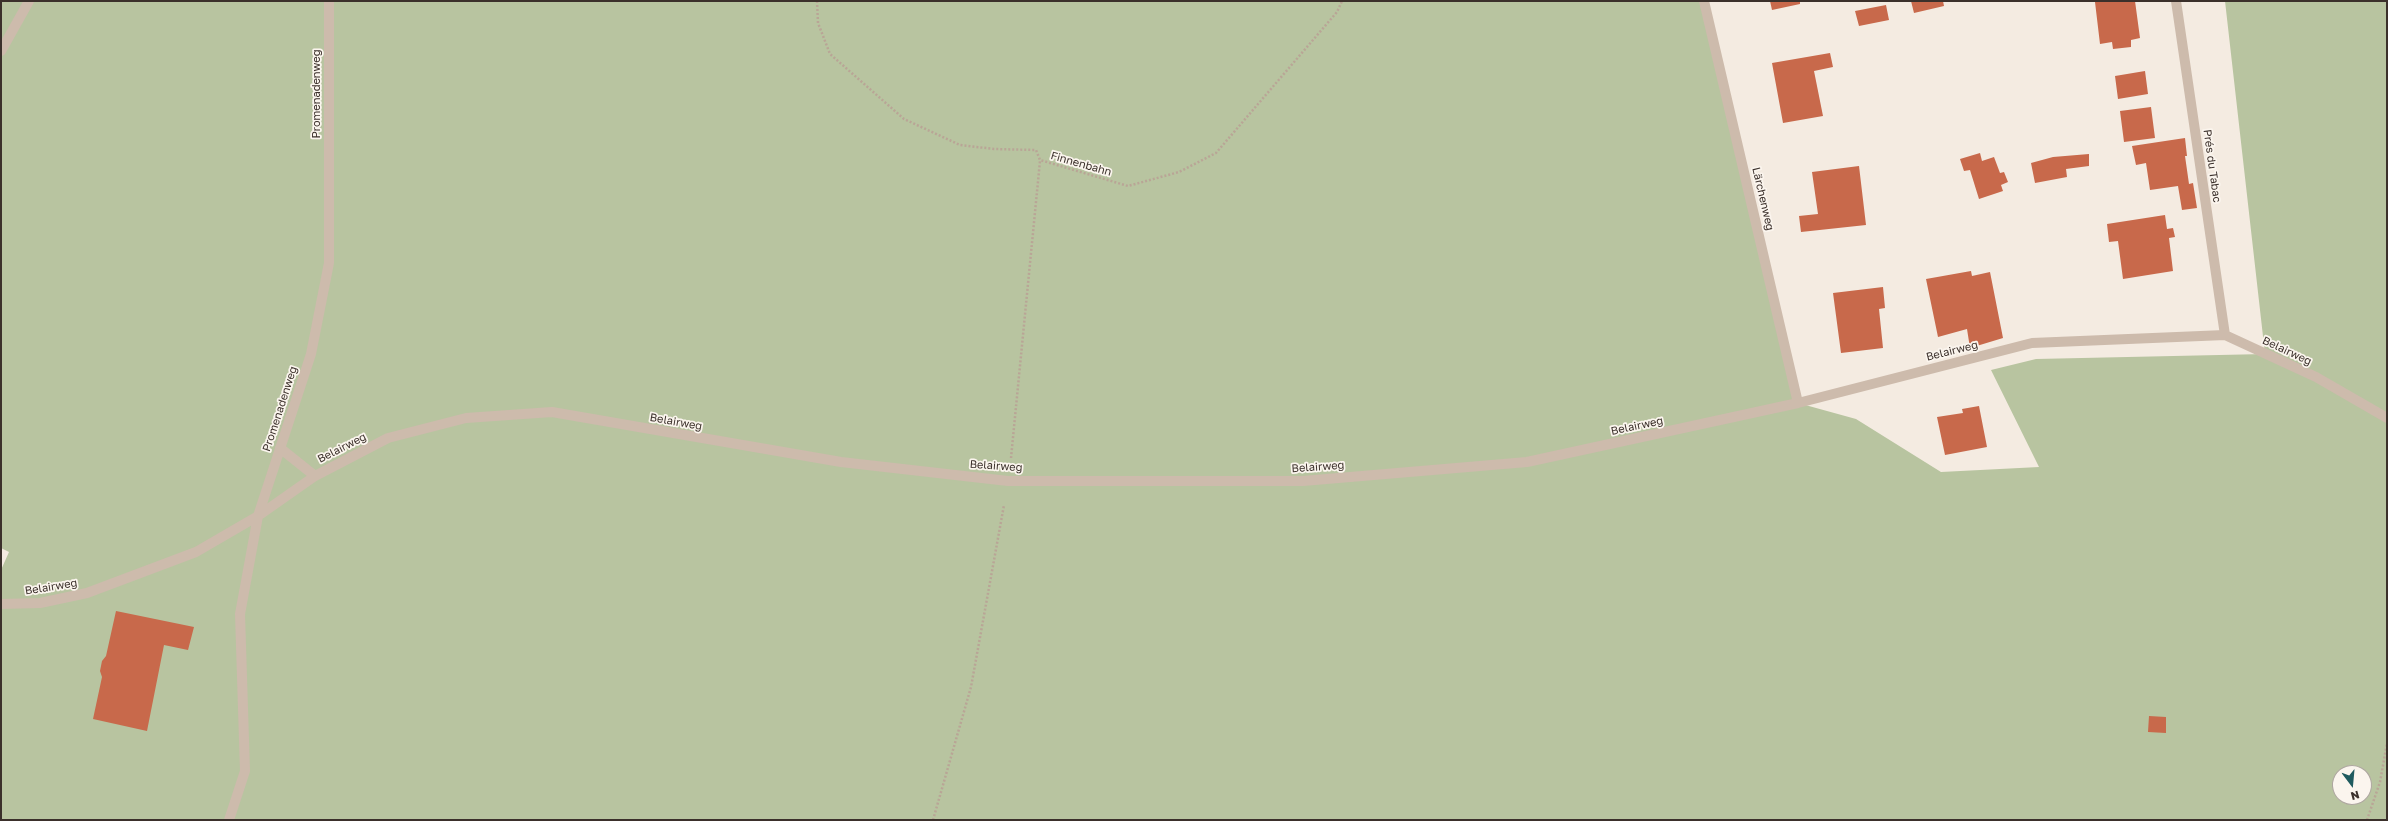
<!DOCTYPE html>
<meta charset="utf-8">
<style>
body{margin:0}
#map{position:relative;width:2388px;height:821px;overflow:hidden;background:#f4ebe1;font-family:"Golos Text",sans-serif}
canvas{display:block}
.frame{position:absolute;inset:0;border:2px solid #3b302b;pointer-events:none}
.north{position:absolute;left:2332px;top:765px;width:40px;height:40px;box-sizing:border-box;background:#fbf5ee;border:1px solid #aea6a0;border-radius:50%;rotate:164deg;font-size:11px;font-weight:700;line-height:16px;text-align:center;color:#3b302b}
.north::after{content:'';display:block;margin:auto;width:14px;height:18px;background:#1f5a5e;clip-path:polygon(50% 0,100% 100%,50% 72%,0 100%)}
</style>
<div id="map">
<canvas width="2388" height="821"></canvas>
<div class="frame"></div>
<div class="north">N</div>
</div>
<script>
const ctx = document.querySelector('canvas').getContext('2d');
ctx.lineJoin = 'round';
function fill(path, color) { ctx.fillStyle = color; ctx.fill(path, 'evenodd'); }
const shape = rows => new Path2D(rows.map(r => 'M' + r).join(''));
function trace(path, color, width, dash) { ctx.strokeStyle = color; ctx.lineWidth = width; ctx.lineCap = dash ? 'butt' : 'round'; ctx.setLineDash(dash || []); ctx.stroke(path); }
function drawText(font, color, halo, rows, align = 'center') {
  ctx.font = font + ' "Golos Text",sans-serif'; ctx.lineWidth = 3.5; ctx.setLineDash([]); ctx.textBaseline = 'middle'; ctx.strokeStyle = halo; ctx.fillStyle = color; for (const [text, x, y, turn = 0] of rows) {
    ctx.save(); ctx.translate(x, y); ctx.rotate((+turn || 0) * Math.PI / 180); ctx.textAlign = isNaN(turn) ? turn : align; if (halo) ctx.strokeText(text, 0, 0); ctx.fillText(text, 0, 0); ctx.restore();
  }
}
fill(shape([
 [1,1,1704,1,1798,403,1856,419,1941,472,2039,467,1991,370,2036,359,2265,354,2225,1,2387,1,2387,820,1,820,1,570,9,552,1,548],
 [2340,773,2364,773,2364,797,2340,797]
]), '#b8c4a0');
fill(shape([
 [1770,1,1800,1,1800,4,1772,10],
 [1911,1,1943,1,1944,6,1914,13],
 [2104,1,2135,1,2140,38,2131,40,2131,47,2113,49,2112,42,2100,44,2095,2],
 [1886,5,1889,20,1859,26,1855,11],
 [1830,53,1833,67,1814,71,1823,116,1783,123,1772,63],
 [2145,71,2148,94,2118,99,2115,76],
 [2151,107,2155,138,2124,142,2120,111],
 [2185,138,2187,156,2185,156,2189,184,2193,183,2197,208,2182,210,2178,186,2150,190,2146,163,2136,165,2132,146],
 [1980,153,1982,161,1994,157,2000,173,2004,172,2008,182,2001,185,2003,191,1979,199,1970,170,1964,171,1960,159],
 [2089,154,2089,166,2066,169,2067,177,2035,183,2031,163,2053,157],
 [1859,166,1866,225,1801,232,1799,216,1818,214,1812,172],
 [2165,215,2167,229,2173,228,2175,237,2169,238,2173,271,2123,279,2118,241,2109,242,2107,224],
 [1971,271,1972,276,1990,272,2003,338,1970,348,1967,329,1938,337,1926,279],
 [1883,287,1885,308,1879,309,1883,348,1841,353,1833,293],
 [1979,406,1987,447,1945,455,1937,417,1963,413,1962,409],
 [116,611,194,627,188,650,164,645,147,731,93,719,102,677,100,671,102,661,106,656],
 [2149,716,2166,717,2166,733,2148,732]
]), '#c8694b');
trace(shape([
 [817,1,818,23,830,54,904,119,960,145,994,149,1036,150,1040,160,1128,186,1179,172,1216,153,1337,12,1342,1],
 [1011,458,1040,161],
 [933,820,971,687,1004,505],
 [2367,820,2380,782,2387,743]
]), '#b9a596', 2.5, [2, 2]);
trace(shape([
 [1704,1,1798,403],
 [2176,1,2225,335],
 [1,51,29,1],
 [280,448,315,476],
 [1,604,40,603,87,593,196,552,258,516,315,476,388,438,466,418,552,412,841,462,1008,481,1303,481,1527,462,1798,403,2032,343,2225,335,2316,377,2387,418],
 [229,820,245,771,240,614,258,516,311,354,329,263,329,1]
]), '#cdbbac', 10);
drawText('11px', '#3b302b', '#fbf5ee', [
 ["Promenadenweg",317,94,-90],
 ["Finnenbahn",1081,164,16],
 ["Prés du Tabac",2212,166,82],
 ["Lärchenweg",1763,199,77],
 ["Belairweg",1952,351,-14],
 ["Belairweg",2287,351,25],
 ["Promenadenweg",280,409,-72],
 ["Belairweg",676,422,10],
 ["Belairweg",1637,426,-12],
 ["Belairweg",342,448,-27],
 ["Belairweg",996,466,4],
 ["Belairweg",1318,467,-4],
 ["Belairweg",51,587,-9]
]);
</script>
